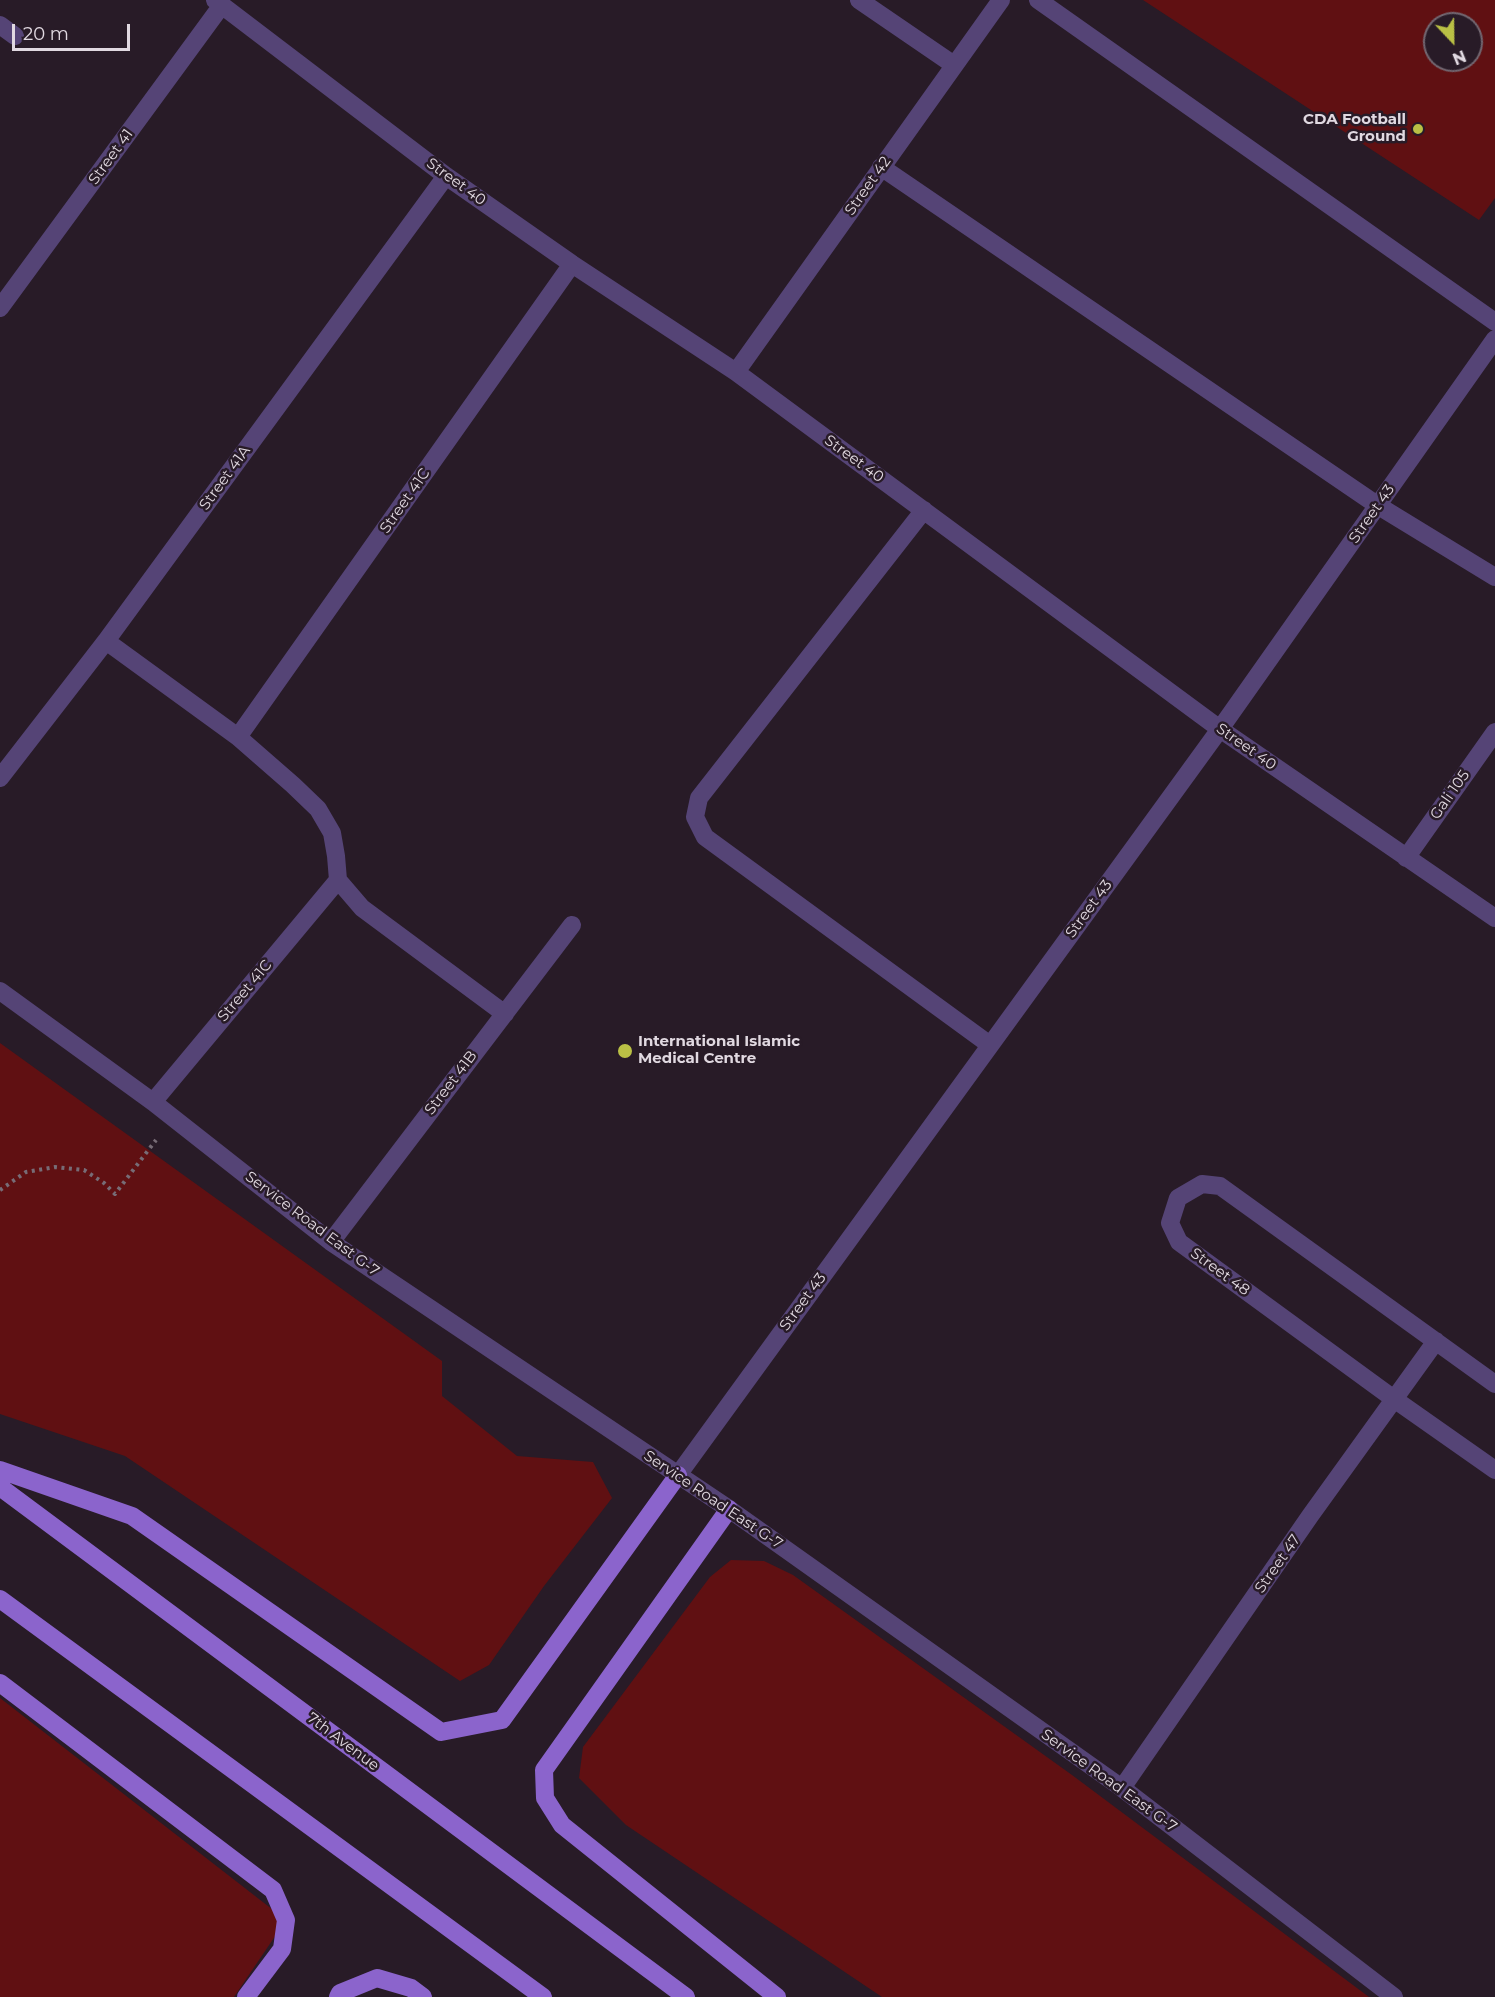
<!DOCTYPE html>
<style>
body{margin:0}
#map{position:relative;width:1495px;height:1997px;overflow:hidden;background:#281b27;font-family:Montserrat,sans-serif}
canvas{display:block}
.north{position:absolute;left:1423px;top:12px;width:60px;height:60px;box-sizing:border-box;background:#281b27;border:2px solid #726771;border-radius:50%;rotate:158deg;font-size:16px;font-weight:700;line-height:24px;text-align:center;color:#e1d9e1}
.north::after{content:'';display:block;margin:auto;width:21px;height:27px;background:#bac045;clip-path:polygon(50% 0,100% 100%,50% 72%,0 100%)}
.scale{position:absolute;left:12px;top:24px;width:118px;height:27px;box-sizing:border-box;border:3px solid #e1d9e1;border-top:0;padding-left:8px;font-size:18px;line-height:21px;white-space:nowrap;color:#e1d9e1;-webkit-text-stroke:4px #281b27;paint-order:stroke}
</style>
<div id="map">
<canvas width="1495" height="1997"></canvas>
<div class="north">N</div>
<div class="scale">20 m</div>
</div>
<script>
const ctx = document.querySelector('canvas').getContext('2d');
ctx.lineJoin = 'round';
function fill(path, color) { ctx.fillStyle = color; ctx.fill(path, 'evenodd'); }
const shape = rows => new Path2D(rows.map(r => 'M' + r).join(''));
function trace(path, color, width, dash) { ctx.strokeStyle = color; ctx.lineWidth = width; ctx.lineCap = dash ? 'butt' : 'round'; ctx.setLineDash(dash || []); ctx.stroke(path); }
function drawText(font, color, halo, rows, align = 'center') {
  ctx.font = font + ' Montserrat,sans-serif'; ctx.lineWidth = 5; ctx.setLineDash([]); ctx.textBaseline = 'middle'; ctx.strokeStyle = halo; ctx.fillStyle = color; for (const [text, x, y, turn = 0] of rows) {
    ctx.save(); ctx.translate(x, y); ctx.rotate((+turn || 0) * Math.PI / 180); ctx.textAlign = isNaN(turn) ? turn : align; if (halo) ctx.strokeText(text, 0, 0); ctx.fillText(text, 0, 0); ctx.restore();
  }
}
fill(shape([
 [1143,0,1495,0,1495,198,1479,220],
 [1435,24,1471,24,1471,60,1435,60],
 [0,1043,442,1361,442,1396,517,1456,593,1462,612,1498,544,1586,489,1665,460,1681,125,1456,0,1414],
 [731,1560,764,1561,793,1575,1072,1775,1369,1997,882,1997,626,1825,579,1778,583,1747,710,1577],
 [0,1698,286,1920,234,1997,0,1997]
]), '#601012');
trace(shape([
 [0,1190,26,1172,55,1167,84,1170,104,1183,115,1194,156,1140]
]), '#776c76', 4, [3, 4.5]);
trace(shape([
 [215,0,446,176,572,264,736,372,1220,729,1495,918],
 [859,0,954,65],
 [1038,0,1495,322],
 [0,25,15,36],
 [881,167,1377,505,1495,577],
 [0,308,222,5],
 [736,372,1001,0],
 [924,510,699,798,695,817,705,837,990,1045],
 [106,641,238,737,293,785,318,809,332,833,336,856,338,880,362,908,505,1014],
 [238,737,572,264],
 [0,778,106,641,446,176],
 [1406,858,1495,732],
 [0,991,153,1102,331,1242,729,1509,1122,1788,1394,1997],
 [153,1102,338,880],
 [331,1242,572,925],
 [1495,1384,1220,1186,1202,1184,1178,1198,1170,1223,1179,1242,1394,1399,1495,1470],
 [678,1475,1220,729,1495,339],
 [1122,1788,1310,1516,1436,1341]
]), '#554476', 18);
trace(shape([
 [0,1470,132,1516,441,1732,502,1720,678,1475],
 [0,1487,686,1997],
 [729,1509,544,1770,545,1798,562,1825,777,1997],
 [0,1599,543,1997],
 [0,1683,273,1890,286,1920,282,1949,246,1997],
 [338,1997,340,1993,377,1978,411,1988,423,1997]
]), '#8b64cc', 18);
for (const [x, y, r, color] of [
 [1418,129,6,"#bac045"],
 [625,1051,8,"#bac045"]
]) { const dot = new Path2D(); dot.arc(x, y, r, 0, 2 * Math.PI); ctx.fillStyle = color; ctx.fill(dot); trace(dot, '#281b27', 2); }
drawText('bold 15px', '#e1d9e1', '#281b27', [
 ["CDA Football",1406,120],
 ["Ground",1406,137],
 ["International Islamic",638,1042,"left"],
 ["Medical Centre",638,1059,"left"]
], 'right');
drawText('15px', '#e1d9e1', '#281b27', [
 ["Street 41",111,157,-54],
 ["Street 40",456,182,36],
 ["Street 42",868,186,-55],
 ["Street 40",854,459,36],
 ["Street 41A",225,478,-54],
 ["Street 41C",405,501,-55],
 ["Street 43",1372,514,-55],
 ["Street 40",1246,747,35],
 ["Gali 105",1450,795,-55],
 ["Street 43",1089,909,-54],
 ["Street 41C",245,991,-50],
 ["Street 41B",451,1083,-53],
 ["Service Road East G-7",312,1224,37],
 ["Street 48",1220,1272,36],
 ["Street 43",803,1302,-54],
 ["Service Road East G-7",713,1500,34],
 ["Street 47",1278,1564,-55],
 ["7th Avenue",343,1742,37],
 ["Service Road East G-7",1109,1781,36]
]);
</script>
